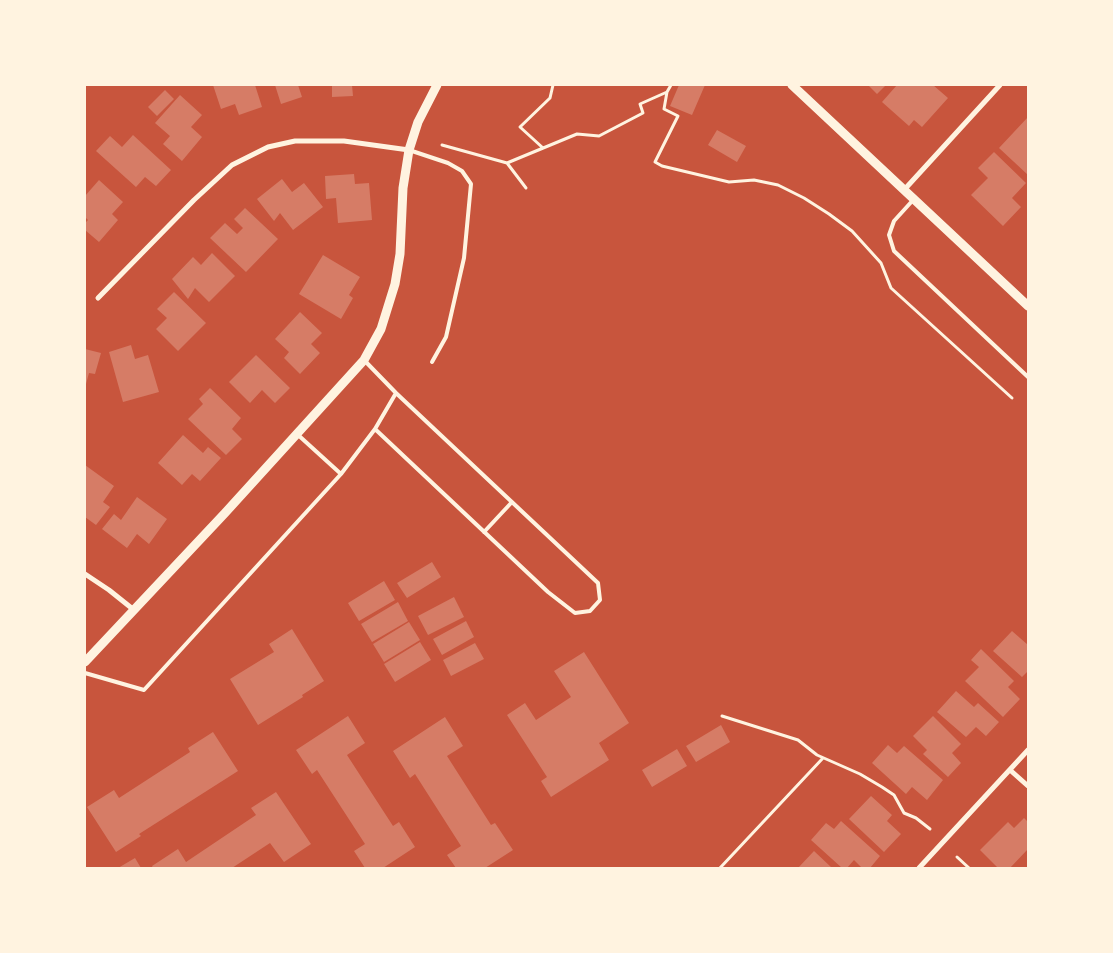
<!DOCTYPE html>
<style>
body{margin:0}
#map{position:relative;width:1113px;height:953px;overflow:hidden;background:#c8553d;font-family:"PT Serif",serif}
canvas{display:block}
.frame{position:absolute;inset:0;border:86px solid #fff3e0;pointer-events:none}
</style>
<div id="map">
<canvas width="1113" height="953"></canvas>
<div class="frame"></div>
</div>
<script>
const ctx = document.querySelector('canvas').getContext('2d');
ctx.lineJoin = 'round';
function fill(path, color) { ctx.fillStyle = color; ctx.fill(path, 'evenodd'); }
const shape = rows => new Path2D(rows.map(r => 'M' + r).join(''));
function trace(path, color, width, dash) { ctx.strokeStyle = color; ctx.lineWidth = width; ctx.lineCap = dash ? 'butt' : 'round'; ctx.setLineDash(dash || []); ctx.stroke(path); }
fill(shape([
 [213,85,255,85,262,107,239,115,235,104,221,109],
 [275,85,298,85,302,97,281,104],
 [332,85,352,85,353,96,332,97],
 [679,85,705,85,692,115,670,106],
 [868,85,886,85,877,94],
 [897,85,933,85,948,98,922,127,914,120,909,126,882,102],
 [165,90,174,99,157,116,148,107],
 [180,95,202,115,191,127,202,137,182,161,163,144,170,136,155,123],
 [1028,117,1028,175,999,148],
 [717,130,746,146,737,162,708,145],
 [133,135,171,170,156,186,145,177,136,187,96,151,110,136,122,147],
 [994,152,1026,183,1012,198,1021,207,1003,226,971,195,988,178,978,168],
 [354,174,355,184,369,183,372,220,338,223,336,198,326,199,325,176],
 [282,179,292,192,304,183,323,207,293,230,280,213,274,221,257,199],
 [99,180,123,202,112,214,118,220,99,242,85,230,85,223,88,220,85,217,85,196],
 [245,208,278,239,246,272,210,238,225,223,237,234,243,228,234,219],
 [212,253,235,276,209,302,195,288,188,299,172,279,193,257,201,265],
 [323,255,360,277,349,295,353,298,341,319,299,294],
 [174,292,206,323,178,351,156,329,167,318,157,309],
 [300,312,322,333,311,344,320,353,300,374,284,358,289,352,275,339],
 [131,345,135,359,148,355,159,392,123,402,109,352],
 [85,349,101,353,95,374,89,373,86,384],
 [256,355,290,388,275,403,262,390,250,403,229,382],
 [210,388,241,418,232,429,242,439,226,455,188,419,203,404,199,399],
 [183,435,203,453,208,447,221,458,200,481,192,474,182,485,158,463],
 [85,465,114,486,103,502,110,507,96,525,85,517],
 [137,497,167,519,149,544,137,534,127,548,102,529,114,514,121,520],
 [432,562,441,577,407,598,397,583],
 [384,581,395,600,359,621,348,603],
 [454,597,464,617,428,635,418,616],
 [398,602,408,621,372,642,361,624],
 [466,621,474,637,442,655,433,639],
 [409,622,420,640,384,662,373,644],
 [292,629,324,681,302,695,303,697,258,725,230,679,274,652,269,644],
 [1012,631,1028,645,1028,671,1022,677,993,651],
 [420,642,431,660,395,682,384,664],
 [475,643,484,659,451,676,443,660],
 [981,649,1014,681,1008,687,1020,699,1003,717,965,681,979,667,971,660],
 [584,652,629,723,599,743,609,760,551,797,541,781,547,777,507,715,525,703,536,720,571,697,554,671],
 [956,691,974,707,978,703,999,722,986,736,976,727,966,737,937,712],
 [348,716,365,743,347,755,393,826,399,822,415,847,383,868,365,868,354,851,365,844,317,770,312,774,296,750],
 [933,716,961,744,952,753,961,763,948,777,923,754,927,750,913,736],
 [445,717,463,746,447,756,491,825,495,823,513,850,485,868,456,868,447,855,461,846,415,774,410,778,393,751],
 [721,725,730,742,696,762,686,746],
 [213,732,238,771,139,834,141,836,116,852,87,807,114,790,119,798,190,752,188,748],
 [888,745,897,753,904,746,943,780,927,800,912,787,906,794,872,763],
 [677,749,687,766,652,787,642,770],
 [276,792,311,844,284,862,270,843,232,868,153,868,152,866,178,849,186,862,256,815,251,808],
 [871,796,892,815,887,821,901,834,884,852,849,819],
 [1024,818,1028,822,1028,849,1010,868,998,868,980,850,1008,822,1014,828],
 [841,821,880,856,870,868,862,868,854,860,847,868,842,868,811,840,826,823,834,829],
 [814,851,832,868,798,868],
 [135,858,141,868,118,868]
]), '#d67c66');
trace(shape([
 [667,92,664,109,678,116,655,162,662,166,729,182,754,180,778,185,804,198,829,214,852,231,881,263,891,288,1012,398],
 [442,145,507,163,577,134,599,136,643,113,640,104,667,92,671,85],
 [543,148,520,127,550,98,553,85],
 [507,163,526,188],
 [722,716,798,740,817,755,860,774,882,787,894,795,904,813,916,818,930,829],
 [957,857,969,868],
 [720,868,823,758]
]), '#fff3e0', 3);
trace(shape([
 [409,150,448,163,462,171,471,184,464,258,446,337,432,362],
 [914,199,894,221,889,235,894,251,1028,377],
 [364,360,396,393,598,583,600,600,590,611,575,613,548,592,375,429,396,393],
 [297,434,341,474],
 [484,532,512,502],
 [85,673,144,690,341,474,375,429]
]), '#fff3e0', 4);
trace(shape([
 [904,190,1000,85],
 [98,298,194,200,232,165,268,147,295,141,344,141,409,150],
 [85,574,109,590,134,610],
 [1010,770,1028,786],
 [919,868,1028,750]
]), '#fff3e0', 5);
trace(shape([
 [792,85,1028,306],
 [85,662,225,513,364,360,381,329,395,284,400,254,403,188,409,150,418,122,437,85]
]), '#fff3e0', 9);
</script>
